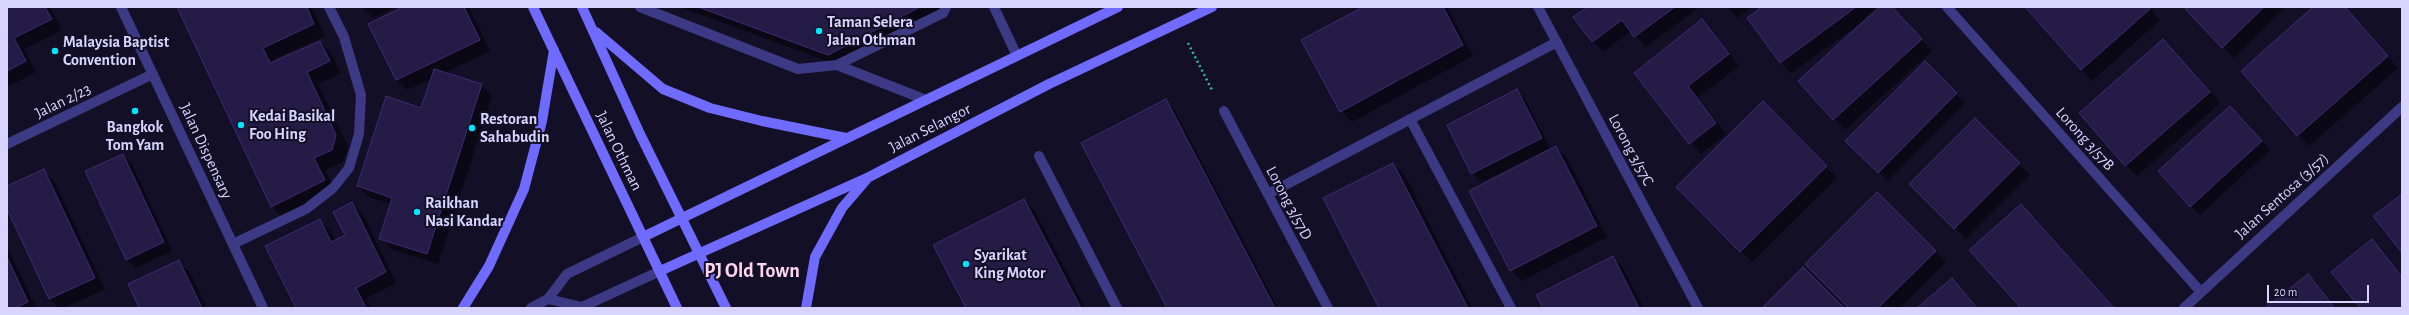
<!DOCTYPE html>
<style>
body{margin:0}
#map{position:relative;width:2409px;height:315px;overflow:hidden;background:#130f26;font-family:"Alegreya Sans",sans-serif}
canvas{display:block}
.frame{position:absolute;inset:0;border:8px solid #d9d4ff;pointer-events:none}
.scale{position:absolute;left:2267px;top:285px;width:102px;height:18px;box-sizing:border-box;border:2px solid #d9d4ff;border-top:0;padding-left:5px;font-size:12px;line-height:14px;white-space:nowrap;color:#d9d4ff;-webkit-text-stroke:3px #130f26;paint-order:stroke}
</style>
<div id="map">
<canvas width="2409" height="315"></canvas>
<div class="frame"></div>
<div class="scale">20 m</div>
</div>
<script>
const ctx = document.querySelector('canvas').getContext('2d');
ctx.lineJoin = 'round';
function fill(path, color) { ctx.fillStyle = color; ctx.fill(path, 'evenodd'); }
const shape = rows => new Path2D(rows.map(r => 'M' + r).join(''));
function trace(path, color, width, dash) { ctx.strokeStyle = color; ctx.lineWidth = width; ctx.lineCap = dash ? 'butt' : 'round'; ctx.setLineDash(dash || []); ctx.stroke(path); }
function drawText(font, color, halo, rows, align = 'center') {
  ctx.font = font + ' "Alegreya Sans",sans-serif'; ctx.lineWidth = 4; ctx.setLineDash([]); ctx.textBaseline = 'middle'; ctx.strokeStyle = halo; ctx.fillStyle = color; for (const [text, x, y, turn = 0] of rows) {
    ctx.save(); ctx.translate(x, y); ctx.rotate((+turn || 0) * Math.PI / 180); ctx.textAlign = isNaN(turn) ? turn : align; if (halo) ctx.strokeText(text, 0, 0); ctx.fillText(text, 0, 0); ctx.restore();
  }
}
fill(shape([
 [7,7,50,7,62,30,24,49,36,72,7,87],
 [178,7,312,7,325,36,274,59,275,62,320,42,331,53,341,73,318,84,348,147,343,162,325,170,336,191,283,218,272,207],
 [362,7,396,7,373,18],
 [406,7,469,7,490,51,444,73,481,85,492,96,438,264,391,249,380,238,391,204,369,197,358,186,422,109,432,79,407,90,397,80],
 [680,7,949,7,840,66],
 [1365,7,1447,7,1473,56,1352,122,1341,111,1303,41],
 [1588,7,1695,7,1697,9,1646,47,1631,31,1603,52,1593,41],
 [1727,7,1752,7,1738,18],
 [1764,7,1892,7,1932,51,1845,130,1799,81,1868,18,1791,73,1780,62],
 [2026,7,2149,7,2160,20,2092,81],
 [2189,7,2286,7,2234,58,2186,9],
 [2315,7,2345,7,2398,68,2309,146,2298,135],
 [1702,21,1739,66,1698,97,1726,134,1701,154,1636,73],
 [2163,41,2220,103,2137,176,2126,165],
 [1925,63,1965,103,1888,181,1847,141],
 [1516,90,1525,99,1550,148,1481,182,1472,173],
 [1165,100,1174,109,1278,308,1168,308],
 [1763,103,1837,178,1752,262,1678,187],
 [2239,116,2270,150,2200,215,2191,206],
 [1975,119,2030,175,1966,239,1910,184],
 [1556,148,1567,158,1607,237,1522,281,1511,270],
 [123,155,132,164,172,251,136,268,127,259],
 [1393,164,1405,175,1472,308,1380,308],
 [43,170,54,181,105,289,64,308,59,308,50,299,7,207,7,187],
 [1877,193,1946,262,1900,308,1851,308],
 [1024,200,1035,211,1085,308,967,308],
 [352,204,363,214,396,283,366,298,371,308,297,308,319,220,330,231,336,241,347,236],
 [2372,240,2402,276,2402,308,2361,308],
 [7,247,36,308,7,308],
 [1613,257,1623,268,1644,308,1544,308],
 [179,262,190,272,207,308,140,308],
 [2308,275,2336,308,2267,308]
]), '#0007');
const building = shape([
 [7,7,45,7,52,19,14,38,26,61,7,71,7,7],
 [177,7,307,7,314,24,263,48,270,63,320,41,330,61,307,72,336,135,332,150,314,158,325,180,271,207,177,7],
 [403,7,464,7,480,40,396,80,368,24,403,7],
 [698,7,920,7,828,55,698,7],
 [1363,7,1443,7,1463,45,1340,112,1301,40,1363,7],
 [1587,7,1675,7,1634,37,1622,20,1592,42,1573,17,1587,7],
 [1762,7,1856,7,1780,63,1747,18,1762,7],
 [1879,7,1892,7,1922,39,1833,120,1798,81,1879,7],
 [2025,7,2149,7,2150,9,2081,70,2025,7],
 [2187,7,2264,7,2222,48,2185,9,2187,7],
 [2313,7,2345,7,2388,56,2297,136,2241,71,2313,7],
 [1702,19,1729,54,1688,86,1716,123,1689,144,1634,73,1702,19],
 [2163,39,2210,92,2125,166,2079,113,2163,39],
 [1925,61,1957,93,1878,173,1845,141,1925,61],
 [434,69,482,84,427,254,379,239,392,198,357,186,386,96,421,108,434,69],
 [1517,89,1542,138,1471,174,1447,125,1517,89],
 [1166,99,1275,308,1167,308,1081,143,1166,99],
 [1763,101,1827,166,1740,252,1676,187,1763,101],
 [2230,106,2262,141,2190,207,2158,171,2230,106],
 [1975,118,2020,163,1954,229,1909,184,1975,118],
 [1556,146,1597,226,1510,271,1469,191,1556,146],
 [123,154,164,242,126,260,85,171,123,154],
 [1393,163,1468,308,1379,308,1323,198,1393,163],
 [44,169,95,278,49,299,7,209,7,186,44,169],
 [1877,192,1936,251,1878,308,1849,308,1805,264,1877,192],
 [2402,194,2402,253,2373,216,2402,194],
 [1024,199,1081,308,966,308,933,245,1024,199],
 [352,202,386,272,356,288,366,308,296,308,265,246,320,219,331,242,345,235,333,212,352,202],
 [2021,204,2114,308,2021,308,1969,250,2021,204],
 [2372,239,2402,277,2402,308,2360,308,2331,272,2372,239],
 [1613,256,1639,308,1543,308,1536,295,1613,256],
 [7,257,28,302,15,308,7,308,7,257],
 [179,260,202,308,139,308,128,284,179,260],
 [1803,267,1844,308,1762,308,1803,267],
 [2308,274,2335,308,2265,308,2308,274],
 [1952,278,1977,308,1917,308,1952,278]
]);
fill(building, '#241b47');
trace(building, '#3b2d73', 1);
trace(shape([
 [1188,43,1213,92]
]), '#2fb8b0', 2.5, [2, 3]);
trace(shape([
 [640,7,798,69,837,65,943,13,946,7],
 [837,65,926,100],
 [1410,119,1511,308],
 [1039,156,1117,308],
 [1268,194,1557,42],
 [233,244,306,209,333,188,349,168,359,134,361,95,344,37,329,7]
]), '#3d3a85', 10);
trace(shape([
 [121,7,263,308],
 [994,7,1017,56],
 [1538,7,1698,308],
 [1947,7,2200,291],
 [1224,111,1328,308],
 [7,144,153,74],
 [548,299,582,307,660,271],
 [531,308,548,299,567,274,643,237],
 [2184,308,2402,107]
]), '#3d3a85', 10);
trace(shape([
 [533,7,677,308],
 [582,7,640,134,726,308],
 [596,32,663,89,710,108,762,121,846,138],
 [643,237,1118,7],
 [660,271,869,177,1049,84,1212,7],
 [463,308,489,266,524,189,542,121,554,50],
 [806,308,815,257,842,208,866,180]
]), '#6f6bff', 10);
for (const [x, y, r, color] of [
 [819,31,4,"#00e5ff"],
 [55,51,4,"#00e5ff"],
 [135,111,4,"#00e5ff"],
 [241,125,4,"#00e5ff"],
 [472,128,4,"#00e5ff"],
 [417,212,4,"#00e5ff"],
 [966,264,4,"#00e5ff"]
]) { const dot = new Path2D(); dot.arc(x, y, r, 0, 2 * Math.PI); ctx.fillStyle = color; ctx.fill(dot); trace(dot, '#130f26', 1.5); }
drawText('bold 16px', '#d9d4ff', '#130f26', [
 ["Taman Selera",827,22],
 ["Jalan Othman",827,40],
 ["Malaysia Baptist",63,42],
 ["Convention",63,60],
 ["Kedai Basikal",249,116],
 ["Foo Hing",249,134],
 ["Restoran",480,119],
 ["Sahabudin",480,137],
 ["Bangkok",135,127,"center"],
 ["Tom Yam",135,145,"center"],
 ["Raikhan",425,203],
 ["Nasi Kandar",425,221],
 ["Syarikat",974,255],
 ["King Motor",974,273]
], 'left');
drawText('16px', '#d9d4ff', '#130f26', [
 ["Jalan 2/23",63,101,-26],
 ["Jalan Selangor",930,128,-27],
 ["Lorong 3/57B",2085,139,48],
 ["Lorong 3/57C",1631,150,62],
 ["Jalan Dispensary",206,151,65],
 ["Jalan Othman",619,151,64],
 ["Jalan Sentosa (3/57)",2282,196,-42],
 ["Lorong 3/57D",1289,203,62]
]);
drawText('bold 20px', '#ffd6f0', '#130f26', [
 ["PJ Old Town",752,271]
]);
</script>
